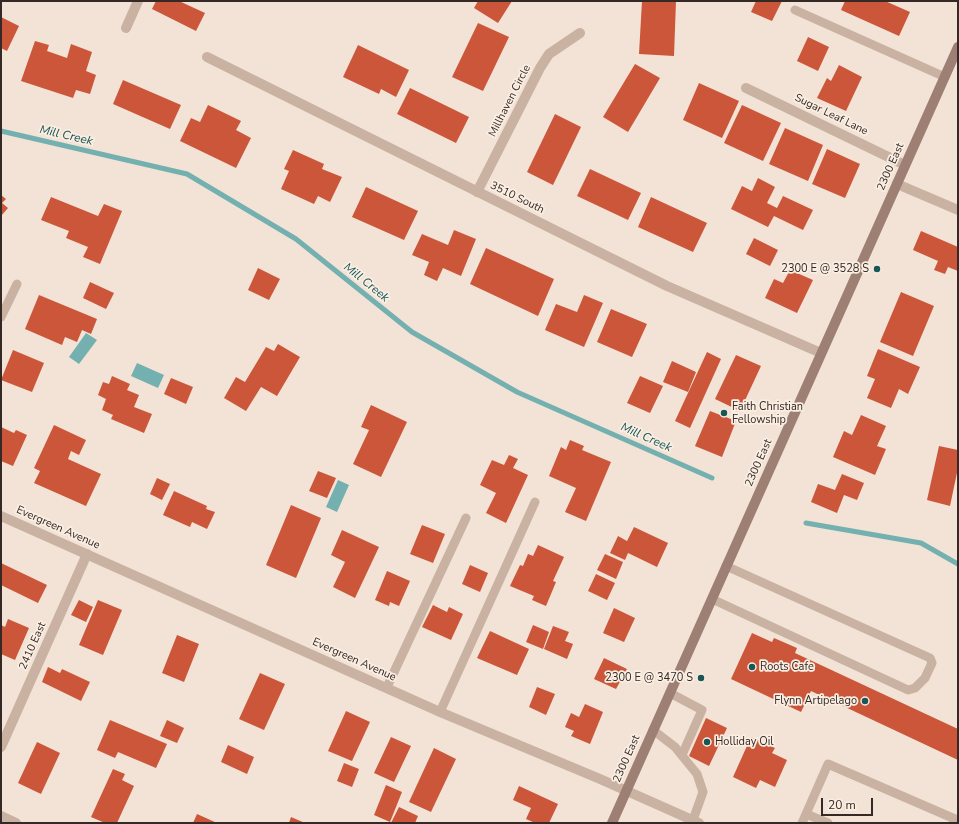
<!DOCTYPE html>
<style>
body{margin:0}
#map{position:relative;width:959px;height:824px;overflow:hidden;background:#f2e3d6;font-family:"Nunito Sans",sans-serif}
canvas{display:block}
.frame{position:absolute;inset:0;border:2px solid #342925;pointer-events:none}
.scale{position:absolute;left:821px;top:798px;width:52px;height:18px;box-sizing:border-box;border:2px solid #342925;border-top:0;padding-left:5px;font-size:12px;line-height:14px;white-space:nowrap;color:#342925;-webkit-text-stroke:3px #faeee2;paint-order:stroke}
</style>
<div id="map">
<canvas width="959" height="824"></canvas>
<div class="frame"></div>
<div class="scale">20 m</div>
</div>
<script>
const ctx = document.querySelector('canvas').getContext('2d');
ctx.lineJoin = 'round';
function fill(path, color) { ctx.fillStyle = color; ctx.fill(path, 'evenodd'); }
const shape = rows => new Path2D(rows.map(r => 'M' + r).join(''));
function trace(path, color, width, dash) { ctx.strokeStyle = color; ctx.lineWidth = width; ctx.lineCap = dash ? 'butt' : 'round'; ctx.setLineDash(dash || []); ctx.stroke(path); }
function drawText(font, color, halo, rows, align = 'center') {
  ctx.font = font + ' "Nunito Sans",sans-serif'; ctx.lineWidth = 3.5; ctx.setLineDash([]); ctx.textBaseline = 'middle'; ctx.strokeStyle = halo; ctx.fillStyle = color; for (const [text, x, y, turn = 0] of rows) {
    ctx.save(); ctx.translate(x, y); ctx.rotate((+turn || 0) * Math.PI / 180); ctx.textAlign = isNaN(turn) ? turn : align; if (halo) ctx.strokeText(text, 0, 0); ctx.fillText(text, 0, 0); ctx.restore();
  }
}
fill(shape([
 [86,333,97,340,79,364,69,357],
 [137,363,164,375,158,388,131,376],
 [338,480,349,485,337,512,326,507]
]), '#74b0af');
trace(shape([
 [1,131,187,174,296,239,412,332,517,392,712,478],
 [806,523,921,543,958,564]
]), '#74b0af', 5);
fill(shape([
 [156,1,179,1,205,13,196,31,152,9],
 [478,1,512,1,498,23,474,8],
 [642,1,676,1,674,56,639,54],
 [756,1,782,1,772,21,751,12],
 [845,1,885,1,910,12,899,36,841,10],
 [1,17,19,26,7,51,1,48],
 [478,23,509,37,483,91,452,77],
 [808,37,829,47,818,71,797,61],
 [35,41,49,45,47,51,67,58,71,44,92,52,86,71,96,75,90,94,76,90,73,98,21,81],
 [358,45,409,70,396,97,381,89,379,94,343,77],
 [635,64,660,78,628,132,603,117],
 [839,65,862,77,846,111,817,98,827,78,831,81],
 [123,80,181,105,170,129,113,104],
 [699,83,739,101,722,138,683,120],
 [410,88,469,117,456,143,397,114],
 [208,105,241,121,236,130,251,138,236,168,180,141,191,118,200,122],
 [742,105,781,123,763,161,724,143],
 [555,114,581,127,553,185,527,172],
 [785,128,823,145,808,181,769,164],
 [827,149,860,164,845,198,812,184],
 [293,150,324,164,322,169,342,177,330,202,318,196,314,204,281,189,289,171,284,169],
 [590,169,641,193,628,220,577,196],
 [758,178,775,187,767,203,777,208,783,196,813,210,803,230,774,216,768,227,731,209,742,186,752,191],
 [366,187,418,211,404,240,352,217],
 [1,195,6,199,2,203,8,208,1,216],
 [51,197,98,216,104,204,122,211,100,264,83,257,88,247,66,238,69,231,41,220],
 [651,197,707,223,693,252,638,227],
 [454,230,476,239,461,276,443,268,437,281,424,275,429,262,412,255,422,234,448,245],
 [921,231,958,247,958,271,948,267,945,274,934,270,938,261,913,250],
 [754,238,778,250,770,266,746,254],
 [486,248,554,279,538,316,470,284],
 [258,268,280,279,269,300,248,290],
 [790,270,813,280,797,313,765,298,774,279,783,283],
 [90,282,114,293,106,309,83,298],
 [901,292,934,306,913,356,880,342],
 [39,295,97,319,91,334,82,330,77,342,65,337,62,345,25,329],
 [584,295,603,303,584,347,545,330,556,304,577,312],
 [611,309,647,324,632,357,597,342],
 [278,344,300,357,277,396,261,387,246,411,224,398,236,377,245,382,266,347,274,351],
 [878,349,920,367,908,394,899,389,891,408,867,398,875,379,867,376],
 [13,350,44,363,32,392,1,380],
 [707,352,721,359,690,428,675,421],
 [736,355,761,366,740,411,715,399],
 [672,361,696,372,688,392,663,382],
 [112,376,130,384,127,390,139,395,134,407,152,414,144,433,111,419,113,415,102,410,106,399,98,395,103,382,109,384],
 [640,376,663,386,650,413,627,403],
 [171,378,193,387,186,404,164,394],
 [371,405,407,422,381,477,353,464,369,430,361,427],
 [710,411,736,421,722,457,695,446],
 [861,415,886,426,877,446,886,449,875,475,833,457,844,431,852,435],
 [54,425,86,440,79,455,71,451,68,459,101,474,86,506,34,483,40,471,34,468],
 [1,427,14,433,16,430,27,435,13,466,1,461],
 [570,440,584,446,582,450,611,462,586,521,565,512,576,488,549,476,561,447,566,450],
 [939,446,958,450,958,468,950,506,927,500],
 [509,455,518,459,513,468,528,475,506,523,486,513,496,493,480,485,492,460,504,465],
 [318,471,336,478,327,498,309,491],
 [842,474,864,483,857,500,844,495,837,513,811,502,818,484,835,490],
 [157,478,170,484,162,500,150,494],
 [174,491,207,506,206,509,215,512,207,529,192,522,190,527,163,515],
 [291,505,321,518,296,578,266,565],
 [422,525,445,534,433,563,410,554],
 [634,527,668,543,657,567,628,553,625,560,610,553,618,536,627,541],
 [342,530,379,547,355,598,333,587,345,562,331,555],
 [538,545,564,557,553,581,556,582,546,606,532,600,534,596,510,586,520,565,523,566,528,554,533,556],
 [605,554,623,562,616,579,597,570],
 [1,563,47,585,38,603,1,585],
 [470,565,488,573,480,592,462,584],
 [387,571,410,581,399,606,390,602,389,606,375,600],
 [596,574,615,583,607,600,588,591],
 [79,600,93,607,86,622,71,615],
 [98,600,122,610,103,655,79,645],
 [433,605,447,612,449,607,463,614,451,640,422,627],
 [614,608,635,618,624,642,603,633],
 [8,619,29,628,15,660,1,654,1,625,5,627],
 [533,625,549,632,543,649,526,642],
 [553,626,569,632,565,641,573,644,567,659,544,649],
 [490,631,529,649,517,675,477,658],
 [752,633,772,642,774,638,797,648,795,653,958,729,958,760,811,691,801,712,731,679],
 [177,635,199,644,184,682,162,673],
 [604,658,627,669,616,689,594,679],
 [48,667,60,673,62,669,90,682,81,701,42,682],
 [260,673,285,684,264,730,239,719],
 [537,687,555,694,546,715,529,707],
 [585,704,603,712,590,744,571,736,574,731,565,727,571,713,579,717],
 [346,711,370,722,352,761,328,751],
 [706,718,727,728,709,766,689,756],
 [110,720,167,744,156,768,118,752,115,758,97,750],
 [167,720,184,728,177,743,160,736],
 [391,737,411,746,394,782,374,773],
 [751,737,775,748,772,753,787,760,775,787,760,780,756,788,733,777],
 [37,742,60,753,41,794,18,783],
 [228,745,254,757,247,774,221,762],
 [434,748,456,759,431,812,409,802],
 [344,763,359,769,352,787,337,781],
 [113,769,125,774,122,780,134,786,117,823,105,823,91,817],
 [386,785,402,792,390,822,374,815],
 [519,786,558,804,549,823,535,823,526,819,531,808,513,800],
 [399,807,418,816,415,823,391,823],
 [197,814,217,823,193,823],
 [291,817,305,823,289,823]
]), '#cc563a');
trace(shape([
 [795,10,945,77],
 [1,317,17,284],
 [712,599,908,690,915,688,925,678,932,663,930,658,726,566],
 [387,687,466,518],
 [670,693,702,710,682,755],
 [440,712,535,502],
 [653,730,675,747,697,774,703,792,693,820],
 [806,814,828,823],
 [802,823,828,764,955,819,953,823]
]), '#cab2a2', 9);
trace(shape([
 [126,28,138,1],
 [207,57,667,286,821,353],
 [746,88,905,165],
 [897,184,958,210],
 [477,192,540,68,549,54,580,33],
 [1,747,87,554],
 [1,816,16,823]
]), '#cab2a2', 10);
trace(shape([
 [1,516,440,712,600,779,699,823]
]), '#cab2a2', 10);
trace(shape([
 [612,823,958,47]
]), '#9d8073', 10);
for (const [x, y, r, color] of [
 [877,269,4,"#195657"],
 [724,413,4,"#195657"],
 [752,667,4,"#195657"],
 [701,678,4,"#195657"],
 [865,701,4,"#195657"],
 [707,742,4,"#195657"]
]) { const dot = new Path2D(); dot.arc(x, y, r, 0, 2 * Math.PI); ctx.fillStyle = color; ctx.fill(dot); trace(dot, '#faeee2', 1.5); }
drawText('11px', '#342925', '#faeee2', [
 ["Millhaven Circle",510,101,-63],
 ["Sugar Leaf Lane",831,115,26],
 ["2300 East",891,167,-66],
 ["3510 South",517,198,26],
 ["2300 East",759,463,-66],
 ["Evergreen Avenue",58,528,24],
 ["2410 East",33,646,-66],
 ["Evergreen Avenue",354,660,24],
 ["2300 East",627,759,-66]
]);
drawText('11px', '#342925', '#faeee2', [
 ["2300 E @ 3528 S",869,269],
 ["Faith Christian",732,407,"left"],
 ["Fellowship",732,420,"left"],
 ["Roots Cafe",760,667,"left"],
 ["2300 E @ 3470 S",693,678],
 ["Flynn Artipelago",857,701],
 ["Holliday Oil",715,742,"left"]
], 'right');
drawText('italic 12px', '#195657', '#faeee2', [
 ["Mill Creek",66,136,13],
 ["Mill Creek",366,283,39],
 ["Mill Creek",646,438,24]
]);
</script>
